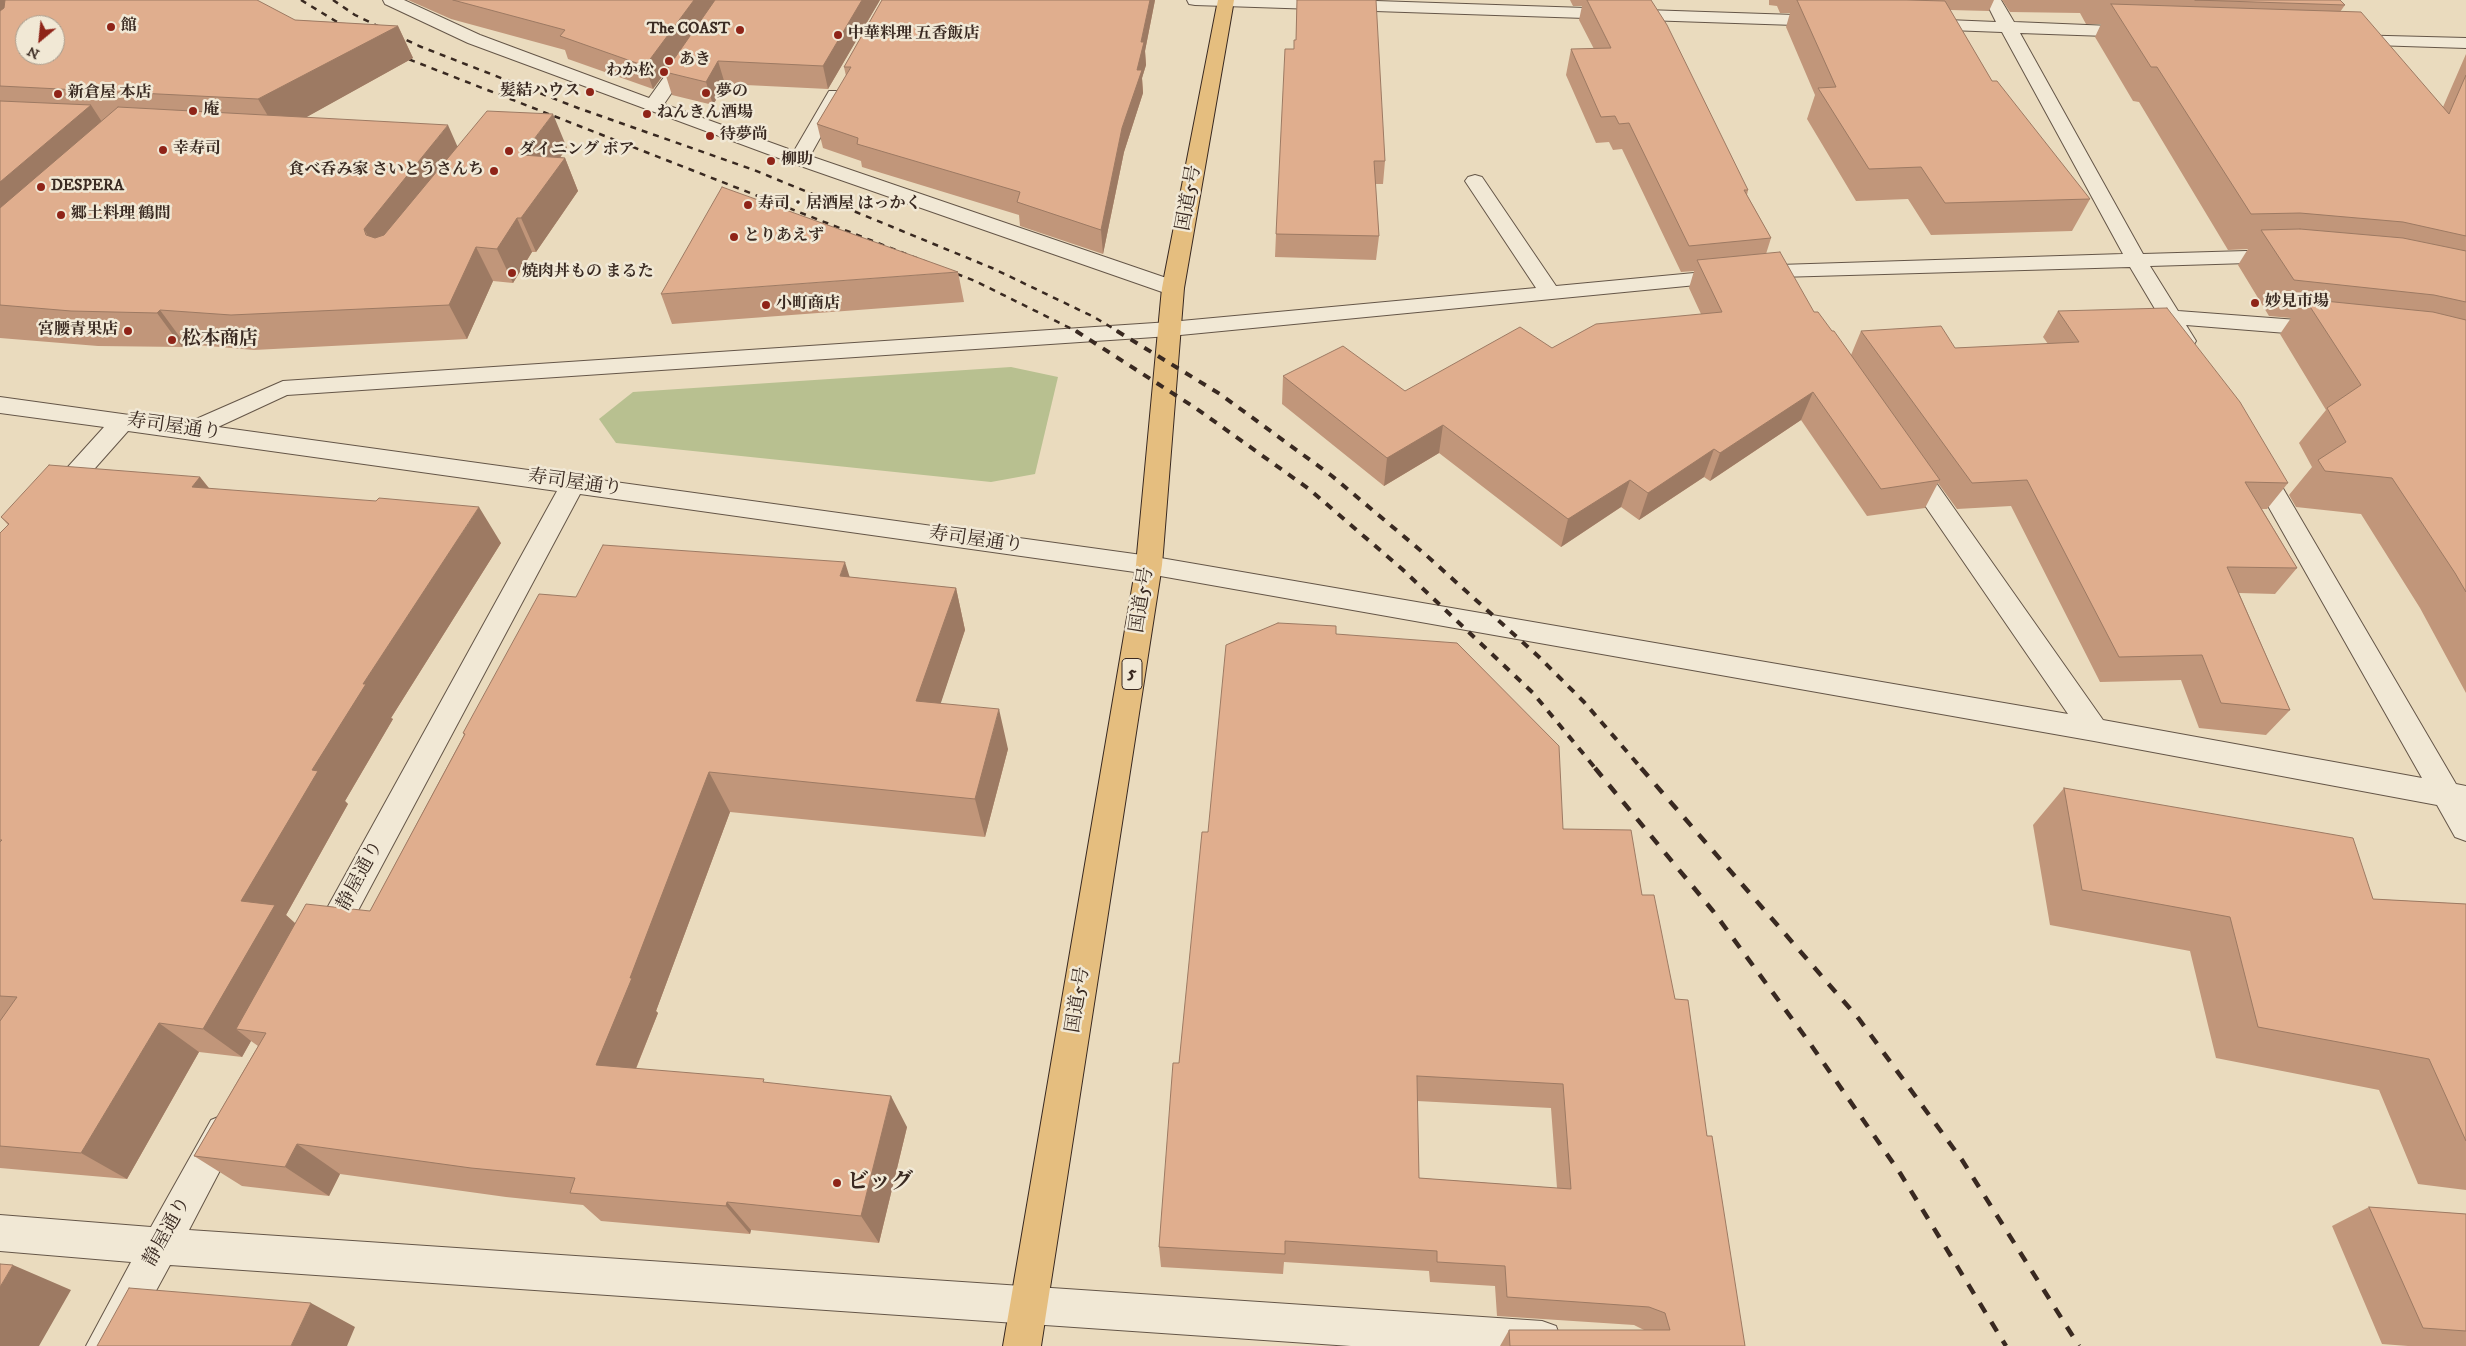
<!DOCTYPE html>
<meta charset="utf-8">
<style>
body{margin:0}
#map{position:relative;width:2466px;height:1346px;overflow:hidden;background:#eadbbe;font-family:"IM FELL DW Pica",serif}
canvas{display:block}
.north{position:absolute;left:15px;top:15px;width:50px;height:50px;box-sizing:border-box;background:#f1e8d5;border:1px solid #a79c8d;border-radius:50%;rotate:208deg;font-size:14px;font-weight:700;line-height:20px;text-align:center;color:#392921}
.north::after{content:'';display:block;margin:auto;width:18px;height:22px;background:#8f2418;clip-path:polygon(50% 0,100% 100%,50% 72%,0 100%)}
</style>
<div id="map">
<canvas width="2466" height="1346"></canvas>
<div class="north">N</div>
</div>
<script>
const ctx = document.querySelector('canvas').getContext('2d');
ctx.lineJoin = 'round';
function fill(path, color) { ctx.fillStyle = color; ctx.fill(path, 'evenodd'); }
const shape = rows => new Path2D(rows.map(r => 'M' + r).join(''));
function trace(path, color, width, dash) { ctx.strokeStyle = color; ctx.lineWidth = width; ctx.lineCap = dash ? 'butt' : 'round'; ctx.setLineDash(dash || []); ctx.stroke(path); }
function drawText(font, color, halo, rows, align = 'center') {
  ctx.font = font + ' "IM FELL DW Pica","Noto Serif JP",serif'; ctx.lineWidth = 5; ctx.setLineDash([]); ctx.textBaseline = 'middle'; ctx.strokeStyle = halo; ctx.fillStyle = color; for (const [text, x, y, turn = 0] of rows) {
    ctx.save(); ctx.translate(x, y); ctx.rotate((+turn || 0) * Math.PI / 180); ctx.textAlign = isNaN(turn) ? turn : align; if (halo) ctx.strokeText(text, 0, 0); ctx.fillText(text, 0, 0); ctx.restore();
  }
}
fill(shape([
 [1011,367,1058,377,1035,474,991,482,616,443,599,419,633,392]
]), '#b8c090');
const minor = shape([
 [383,0,404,0,480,35,649,98,719,0,735,0,664,104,794,151,829,91,841,91,844,95,810,156,1181,283,1184,288,1181,293,1173,294,1165,293,792,163,468,43,385,4,383,0],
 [1187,0,1346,0,1825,16,1831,17,1834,21,1831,25,1825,26,1195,5,1189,4,1187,0],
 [1985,0,2001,0,2014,22,2135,27,2141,28,2144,32,2141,36,2135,37,2020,33,2143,254,2281,250,2288,252,2291,256,2288,260,2281,262,2150,266,2178,311,2324,322,2332,324,2335,329,2332,334,2324,336,2186,325,2196,341,2193,346,2185,348,2177,346,2130,267,1779,277,1170,336,287,395,218,427,1149,556,2068,714,1902,472,1899,466,1902,460,1911,458,1920,460,2103,720,2422,778,2246,467,2249,461,2258,459,2267,461,2456,784,2466,786,2466,841,2455,837,2437,805,2094,741,1149,574,580,494,337,950,326,954,315,950,310,940,315,930,557,491,128,431,65,502,56,505,47,502,44,496,47,490,104,427,0,413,0,397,187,423,283,381,1170,322,1536,288,1465,181,1468,177,1475,175,1482,177,1556,286,1779,265,2123,254,2002,32,1923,29,1917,28,1914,24,1917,20,1923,19,1996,22,1985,0],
 [2348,35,2466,38,2466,48,2342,44,2339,40,2342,36,2348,35],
 [223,1115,235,1120,240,1132,189,1230,1542,1321,1556,1326,1561,1340,1559,1346,1351,1346,170,1265,126,1346,86,1346,131,1262,0,1251,0,1215,151,1227,211,1120,223,1115]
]);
const highway = shape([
 [1218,0,1234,0,1184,288,1162,565,1041,1346,1003,1346,1136,565,1162,288,1218,0]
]);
trace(minor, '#655648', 2);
trace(highway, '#392921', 2);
fill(minor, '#f1e8d5');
fill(highway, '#e5be7f');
trace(shape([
 [301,0,347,28],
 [333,0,355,15,419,46,578,108,754,170,992,268,1094,317,1119,332],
 [398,55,975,281,1078,332]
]), '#392921', 2.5, [6, 6]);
trace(shape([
 [1076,331,1197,409,1309,489,1402,569,1533,693,1596,769],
 [1117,331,1220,394,1332,476,1426,555,1539,657,1584,702,1642,769]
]), '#392921', 4, [8, 8]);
trace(shape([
 [1595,768,1713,911,1809,1042,1900,1173,2006,1346],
 [1641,768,1859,1019,1962,1160,2079,1346]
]), '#392921', 4.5, [11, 11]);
fill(shape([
 [0,0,295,20,398,26,413,58,306,117,457,146,567,148,560,157,565,158,578,191,536,252,532,252,513,283,493,281,467,339,254,350,185,344,182,347,98,346,0,338],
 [408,0,880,0,828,89,725,84,713,105,672,95,665,73,653,89,568,59,565,50,451,19],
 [882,0,1155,0,1145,51,1146,65,1142,78,1143,93,1124,152,1103,254,1020,226,1019,215,862,167,861,161,823,148,817,124,846,76,844,67],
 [1297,0,1385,161,1383,184,1375,184,1379,236,1376,260,1275,257,1276,234,1296,40],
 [1570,0,1651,0,1748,190,1747,195,1771,238,1766,254,1814,312,1832,331,1851,355,1861,331,1955,348,2048,344,2043,337,2058,311,2288,483,2267,509,2262,509,2297,568,2275,594,2239,593,2290,710,2266,735,2199,728,2181,680,2100,682,2011,506,1957,509,1938,483,1925,508,1867,516,1801,420,1710,481,1704,477,1639,520,1621,507,1561,547,1439,453,1384,486,1282,404,1283,376,1405,391,1552,348,1701,314,1689,288,1694,271,1681,272,1622,149,1613,150,1609,142,1596,143,1566,75,1571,49,1594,49,1579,20,1582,6,1573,6],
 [1769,0,1994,0,1989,11,1950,10,1992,81,2090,199,2072,231,1931,235,1908,199,1856,201,1807,119,1815,95,1786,27,1790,13,1780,13,1777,6,1769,5],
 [2002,0,2340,0,2345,5,2340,12,2443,107,2466,54,2466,693,2420,608,2361,514,2296,507,2289,495,2312,467,2299,443,2326,410,2280,334,2291,318,2269,316,2238,265,2248,249,2228,250,2139,102,2133,101,2095,37,2101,24,2086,24,2080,13,2010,12],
 [958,272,964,302,672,324,661,294],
 [200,477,209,488,501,543,391,718,393,719,345,801,348,804,286,915,295,923,370,911,464,735,463,733,576,597,850,577,956,588,965,630,940,704,1008,749,985,837,730,812,656,1011,658,1013,636,1069,766,1083,907,1127,879,1243,751,1230,750,1234,601,1221,583,1205,506,1197,340,1174,329,1196,242,1186,194,1156,258,1046,251,1041,242,1057,199,1052,127,1179,0,1168,0,533,8,525,1,517],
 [1336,634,1563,829,1642,895,1675,999,1707,1136,1745,1346,1500,1346,1509,1330,1644,1330,1634,1325,1497,1316,1495,1286,1430,1282,1429,1271,1284,1262,1283,1274,1161,1267,1159,1247,1179,1063,1208,832],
 [1417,1101,1551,1108,1557,1188,1419,1178],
 [2064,788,2373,899,2466,904,2466,1190,2418,1184,2379,1090,2216,1058,2190,951,2050,925,2033,825],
 [2369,1207,2466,1214,2466,1346,2408,1346,2382,1344,2332,1226]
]), '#c1967a');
fill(shape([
 [0,0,52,0,0,40],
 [694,0,718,0,653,89,645,66],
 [862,0,880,0,828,89,823,66],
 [1150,0,1155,0,1145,51,1146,65,1142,78,1143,93,1124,152,1103,254,1101,230,1122,128,1137,70,1141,42],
 [398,26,413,58,278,133,258,99],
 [718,61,725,84,713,105,706,82],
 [91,105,113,139,0,239,0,182],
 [553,114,567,148,537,189,522,155],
 [448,125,463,159,383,263,364,229],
 [565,158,578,191,536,252,521,218],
 [517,218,532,252,513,283,497,249],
 [476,247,493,281,467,339,449,305],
 [160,310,185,344,182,347,157,313],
 [1813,392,1801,420,1710,481,1720,453],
 [1443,425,1439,453,1384,486,1387,458],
 [1714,449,1704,477,1639,520,1648,493],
 [200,477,229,514,192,487],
 [1630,480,1621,507,1561,547,1568,519],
 [479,507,501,543,391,718,393,719,345,801,348,804,286,915,309,936,236,1029,251,1041,242,1057,203,1029,241,901,312,770,363,684],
 [845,562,858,604,840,576],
 [956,588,965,630,928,742,916,701],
 [999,709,1008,749,985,837,975,799],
 [709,772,730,812,656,1011,658,1013,624,1098,596,1065],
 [159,1023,199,1052,127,1179,81,1153],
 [891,1096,907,1127,879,1243,861,1216],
 [297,1144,340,1174,329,1196,285,1167],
 [727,1202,751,1230,750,1234,726,1206],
 [13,1265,71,1290,39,1346,0,1346,0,1287],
 [311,1303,355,1327,347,1346,291,1346]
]), '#9d7a63');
const building = shape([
 [5,0,257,0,295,20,398,26,258,99,0,86,0,11,4,8,5,0],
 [25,25,55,25,55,55,25,55,25,25],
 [453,0,694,0,645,66,560,36,565,30,453,0],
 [715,0,862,0,823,66,718,61,706,82,665,72,715,0],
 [882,0,1150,0,1141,42,1144,42,1137,70,1142,70,1122,128,1101,230,1017,202,1020,192,857,144,858,138,817,124,851,67,844,67,882,0],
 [1297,0,1376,0,1385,161,1374,161,1379,236,1276,234,1285,49,1294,49,1294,40,1296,40,1297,0],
 [1587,0,1651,0,1667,25,1748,190,1744,190,1771,238,1689,246,1629,123,1619,124,1615,116,1601,117,1571,49,1611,48,1587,0],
 [1797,0,1907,0,1945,1,1992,81,1997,81,2090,199,1945,203,1921,167,1869,169,1818,88,1836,87,1797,0],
 [2195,0,2340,0,2345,5,2195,0],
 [2111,4,2361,12,2449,114,2466,75,2466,236,2403,222,2300,213,2251,214,2157,67,2151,67,2111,4],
 [0,101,91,105,0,182,0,101],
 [118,107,448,125,364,229,366,235,375,238,384,235,487,111,553,114,522,155,565,158,521,218,517,218,497,249,476,247,449,305,231,315,160,310,157,313,71,311,0,305,0,208,118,107],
 [722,187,958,272,661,294,722,187],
 [2300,229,2403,238,2466,251,2466,302,2434,295,2294,280,2261,230,2300,229],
 [1780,252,1814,312,1818,312,1832,331,1834,331,1940,480,1881,489,1813,392,1720,453,1714,449,1648,493,1630,480,1568,519,1443,425,1387,458,1283,376,1343,346,1405,391,1520,327,1552,348,1596,324,1722,312,1697,260,1780,252],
 [2305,299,2433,312,2466,320,2466,592,2455,573,2392,478,2325,471,2318,460,2346,442,2327,408,2361,385,2305,299],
 [2167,308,2240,402,2288,483,2245,482,2297,568,2227,567,2290,710,2221,703,2202,655,2119,657,2027,480,1972,483,1861,331,1941,326,1955,348,2079,342,2058,311,2167,308],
 [49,465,200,477,192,487,376,501,379,498,479,507,363,684,366,684,312,770,318,771,241,901,275,905,203,1029,159,1023,81,1153,0,1146,0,1021,17,997,0,996,0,842,2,840,0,840,0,533,9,524,1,517,49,465],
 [603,545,845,562,840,576,956,588,916,701,999,709,975,799,709,772,630,978,632,978,596,1065,764,1079,763,1082,891,1096,861,1216,727,1202,726,1206,570,1193,575,1178,471,1168,297,1144,285,1167,194,1156,266,1033,236,1029,306,904,370,911,465,734,463,733,539,594,576,597,603,545],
 [1278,623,1336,626,1336,634,1457,643,1559,746,1563,829,1631,830,1642,895,1654,895,1675,999,1688,1000,1707,1136,1712,1136,1745,1346,1510,1346,1509,1330,1670,1330,1665,1313,1649,1307,1507,1297,1505,1266,1437,1262,1437,1251,1285,1241,1285,1254,1159,1247,1173,1063,1179,1063,1202,832,1208,832,1226,645,1278,623],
 [1417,1076,1563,1084,1571,1189,1419,1178,1417,1076],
 [2064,788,2353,838,2373,899,2466,904,2466,1141,2429,1059,2258,1027,2230,917,2082,890,2064,788],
 [2369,1207,2466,1214,2466,1331,2423,1328,2369,1207],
 [0,1264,13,1265,0,1287,0,1264],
 [129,1288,311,1303,291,1346,97,1346,129,1288]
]);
fill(building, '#e0ae8e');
trace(building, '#9d7a63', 1);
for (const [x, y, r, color] of [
 [111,27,5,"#8f2418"],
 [740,30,5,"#8f2418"],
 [838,35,5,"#8f2418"],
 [669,61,5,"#8f2418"],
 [664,72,5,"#8f2418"],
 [590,92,5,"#8f2418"],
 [706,93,5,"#8f2418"],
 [58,94,5,"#8f2418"],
 [193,111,5,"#8f2418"],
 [647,114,5,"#8f2418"],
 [710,136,5,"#8f2418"],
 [163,150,5,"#8f2418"],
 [509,151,5,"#8f2418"],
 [771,161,5,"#8f2418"],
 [494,171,5,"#8f2418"],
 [41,187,5,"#8f2418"],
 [748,205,5,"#8f2418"],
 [61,215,5,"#8f2418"],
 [734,237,5,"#8f2418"],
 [512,273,5,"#8f2418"],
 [2255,303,5,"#8f2418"],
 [766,305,5,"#8f2418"],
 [128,331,5,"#8f2418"],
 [172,340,5,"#8f2418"],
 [837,1183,5,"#8f2418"]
]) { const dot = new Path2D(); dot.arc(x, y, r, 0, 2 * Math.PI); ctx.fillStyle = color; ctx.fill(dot); trace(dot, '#f1e8d5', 2); }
drawText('bold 16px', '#392921', '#f1e8d5', [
 ["館",121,27],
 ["The COAST",730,30,"right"],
 ["中華料理 五香飯店",848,35],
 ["あき",679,61],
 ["わか松",654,72,"right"],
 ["髪結ハウス",580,92,"right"],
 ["夢の",716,93],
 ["新倉屋 本店",68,94],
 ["庵",203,111],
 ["ねんきん酒場",657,114],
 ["待夢尚",720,136],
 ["幸寿司",173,150],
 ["ダイニング ボア",519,151],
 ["柳助",781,161],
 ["食べ呑み家 さいとうさんち",484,171,"right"],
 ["DESPERA",51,187],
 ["寿司・居酒屋 はっかく",758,205],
 ["郷土料理 鶴間",71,215],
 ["とりあえず",744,237],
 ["焼肉丼もの まるた",522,273],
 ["妙見市場",2265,303],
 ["小町商店",776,305],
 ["宮腰青果店",118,331,"right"]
], 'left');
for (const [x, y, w] of [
 [1132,674,20]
]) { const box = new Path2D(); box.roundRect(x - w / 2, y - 15.5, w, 31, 4); ctx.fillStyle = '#f1e8d5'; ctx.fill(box); trace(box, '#392921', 1); }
drawText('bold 18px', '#392921', null, [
 ["5",1132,674]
]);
drawText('19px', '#392921', '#f1e8d5', [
 ["国道5号",1190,198,-80],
 ["寿司屋通り",174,428,8],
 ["寿司屋通り",575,484,8],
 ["寿司屋通り",976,541,8],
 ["国道5号",1143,600,-81],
 ["静屋通り",361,876,-62],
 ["国道5号",1079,1000,-81],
 ["静屋通り",168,1232,-61]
]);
drawText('bold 19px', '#392921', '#f1e8d5', [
 ["松本商店",182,340]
], 'left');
drawText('bold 22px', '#392921', '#f1e8d5', [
 ["ビッグ",847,1183]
], 'left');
</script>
